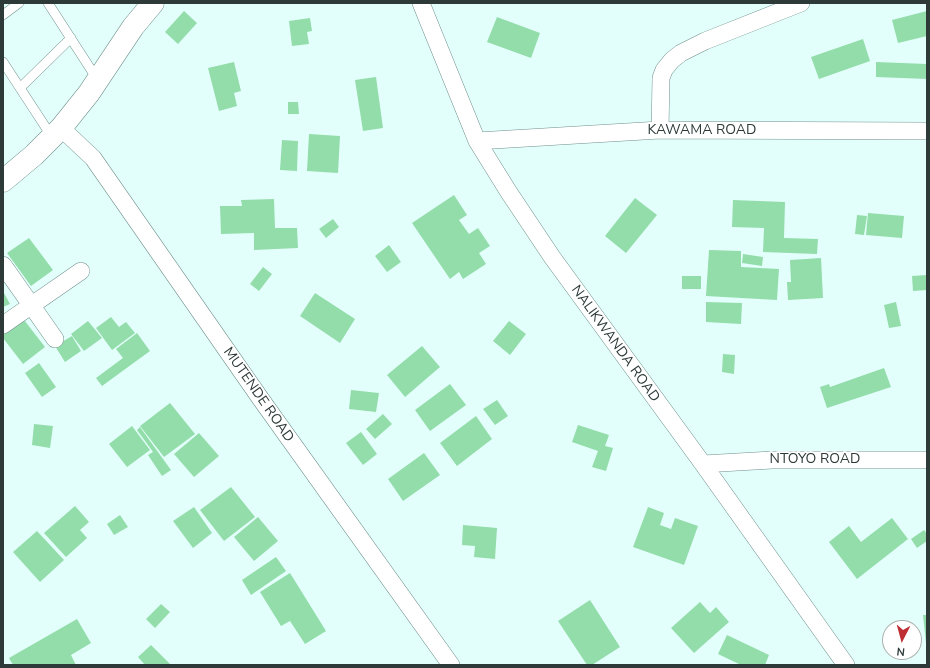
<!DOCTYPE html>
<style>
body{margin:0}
#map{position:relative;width:930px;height:668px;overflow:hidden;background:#e3fffb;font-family:"Nunito Sans",sans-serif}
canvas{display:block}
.frame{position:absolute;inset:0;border:4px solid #2d3a38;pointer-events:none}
.north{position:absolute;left:882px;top:620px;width:40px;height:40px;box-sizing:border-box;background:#fff;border:1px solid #abb0af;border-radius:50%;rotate:186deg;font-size:11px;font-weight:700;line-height:16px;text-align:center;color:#2d3a38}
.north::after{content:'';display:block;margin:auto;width:14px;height:18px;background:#be2e33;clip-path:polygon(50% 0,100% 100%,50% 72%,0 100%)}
</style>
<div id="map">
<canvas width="930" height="668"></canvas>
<div class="frame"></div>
<div class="north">N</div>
</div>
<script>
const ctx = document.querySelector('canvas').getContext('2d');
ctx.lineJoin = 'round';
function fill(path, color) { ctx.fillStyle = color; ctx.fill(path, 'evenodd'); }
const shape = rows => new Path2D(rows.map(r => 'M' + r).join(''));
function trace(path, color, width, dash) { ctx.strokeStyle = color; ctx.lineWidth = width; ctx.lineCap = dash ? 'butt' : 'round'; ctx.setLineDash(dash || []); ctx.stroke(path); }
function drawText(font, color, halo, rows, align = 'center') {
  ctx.font = font + ' "Nunito Sans",sans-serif'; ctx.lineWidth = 3.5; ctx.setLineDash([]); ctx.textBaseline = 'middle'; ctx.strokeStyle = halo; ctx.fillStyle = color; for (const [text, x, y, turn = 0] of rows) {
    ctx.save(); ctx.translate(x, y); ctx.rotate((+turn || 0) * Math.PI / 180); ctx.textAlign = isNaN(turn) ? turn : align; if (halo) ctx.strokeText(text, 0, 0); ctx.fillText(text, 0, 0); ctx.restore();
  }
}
fill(shape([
 [184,11,197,23,178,44,165,32],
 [927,11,927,36,898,43,892,20],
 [497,17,540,33,531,58,487,42],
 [310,18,312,31,307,32,309,44,292,46,289,21],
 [863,39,870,61,819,79,811,57],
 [234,62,241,91,234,93,237,106,219,111,208,68],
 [876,62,927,64,927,79,876,77],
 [376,77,383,128,363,131,355,80],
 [288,102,298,102,299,114,288,114],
 [309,134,340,136,338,173,307,171],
 [282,140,298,141,297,171,280,170],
 [454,195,467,215,459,220,469,234,478,228,490,246,479,253,486,264,463,279,459,272,450,279,412,223],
 [635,198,657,215,626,253,605,236],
 [274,199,275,228,297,228,298,248,254,250,254,233,221,234,220,206,242,206,241,200],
 [733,200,785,202,784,238,818,239,817,254,763,252,764,228,732,227],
 [868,213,904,216,902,238,866,235],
 [857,215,867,216,864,235,855,234],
 [333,219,339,227,326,238,319,229],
 [29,238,53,270,31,286,7,253],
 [389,245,401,262,387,272,375,256],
 [709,250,741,251,741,267,779,269,777,300,706,296],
 [743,254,763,257,762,266,742,263],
 [821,258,823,298,788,300,787,282,791,282,790,260],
 [263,267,272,274,259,291,250,284],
 [927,275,927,290,913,291,912,276],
 [682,276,701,276,701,289,682,289],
 [3,291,10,304,3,307],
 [315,293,355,319,340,343,300,316],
 [706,302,742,303,741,324,706,322],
 [896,302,901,326,889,328,884,305],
 [21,316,45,347,23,364,3,338,3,329],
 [111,317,119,327,126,322,135,333,112,350,96,328],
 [88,321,102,338,84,351,71,334],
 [509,321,526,334,510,355,493,341],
 [137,333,150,351,102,386,96,378,123,358,116,349],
 [72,336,81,351,65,362,55,346],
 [422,346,440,367,405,397,387,375],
 [723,354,735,355,734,374,722,372],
 [39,363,56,387,42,397,25,373],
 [884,368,891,387,827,408,820,387,829,384,830,387],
 [450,384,466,405,430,431,415,410],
 [351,390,379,393,376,412,349,409],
 [497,400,508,416,495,425,483,409],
 [170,403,195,434,164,457,140,426],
 [383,414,392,424,375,439,366,429],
 [476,416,492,439,457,466,440,443],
 [34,424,53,426,50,448,32,445],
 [578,425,609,435,605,446,613,448,606,471,592,467,598,451,572,442],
 [132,426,150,450,127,467,109,444],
 [140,427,171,470,162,476,148,455,153,452,137,430],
 [361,432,377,454,363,465,346,443],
 [199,433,219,456,194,477,174,454],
 [424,453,440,475,403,501,388,479],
 [231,487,255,517,224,541,200,510],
 [75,506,89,522,80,530,87,538,66,557,44,533],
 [194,507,212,533,193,548,173,521],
 [648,507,664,513,660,525,671,529,675,518,698,526,684,565,633,547],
 [120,515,128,527,114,535,107,524],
 [258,517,278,541,254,561,234,537],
 [892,518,908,539,857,579,829,542,849,526,861,542],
 [463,525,497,528,495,559,474,557,475,546,462,545],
 [924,530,927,534,927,541,917,548,911,539],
 [37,531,64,560,40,582,13,552],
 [276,557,286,571,251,595,242,580],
 [290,573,326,631,305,644,290,621,281,626,260,592],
 [590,600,620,647,592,665,587,665,558,621],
 [700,602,710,613,716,607,729,622,694,653,671,628],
 [161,604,170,612,155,628,146,619],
 [923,615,927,615,927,643,926,643],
 [77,619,91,643,71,655,76,665,13,665,9,658],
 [727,635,769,655,765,665,741,665,718,654],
 [151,645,171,665,145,665,138,657]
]), '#93ddab');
const lane = shape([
 [48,3,97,79],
 [3,15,19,3],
 [3,62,52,137],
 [20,88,71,38]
]);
const street = shape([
 [421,3,477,141,508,191,552,257,703,464,846,665],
 [61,128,93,158,260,398,451,665],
 [660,130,661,78,664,70,672,60,681,53,705,41,801,3],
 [477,141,660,130,927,131],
 [3,265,55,339],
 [3,325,81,271],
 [703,464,772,460,927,460]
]);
const secondary = shape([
 [3,181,34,155,61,128,89,93,133,27,153,3]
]);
trace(lane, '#70908c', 10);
trace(street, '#70908c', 18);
trace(secondary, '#70908c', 23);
trace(lane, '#fff', 9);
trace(street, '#fff', 17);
trace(secondary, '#fff', 22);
drawText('14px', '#2d3a38', '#fff', [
 ["KAWAMA ROAD",702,131],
 ["NALIKWANDA ROAD",615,344,54],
 ["MUTENDE ROAD",258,395,55],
 ["NTOYO ROAD",815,460]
]);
</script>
